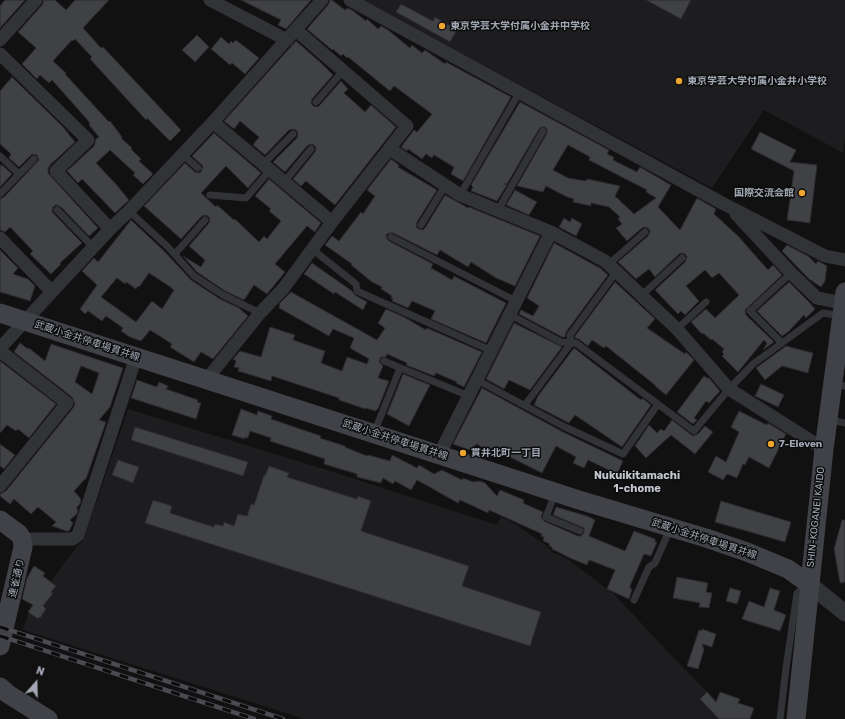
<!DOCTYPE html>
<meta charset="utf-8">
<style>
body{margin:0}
#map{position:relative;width:845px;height:719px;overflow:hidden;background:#111112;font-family:Rubik,sans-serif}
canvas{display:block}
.north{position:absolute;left:16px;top:663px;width:40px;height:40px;-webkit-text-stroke:3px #0c0c0d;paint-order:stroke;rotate:20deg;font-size:11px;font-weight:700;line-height:16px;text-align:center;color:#a2a8b3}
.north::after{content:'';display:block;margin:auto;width:14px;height:18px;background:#a2a8b3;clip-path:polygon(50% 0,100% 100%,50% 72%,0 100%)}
</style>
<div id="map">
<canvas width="845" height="719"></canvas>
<div class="north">N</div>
</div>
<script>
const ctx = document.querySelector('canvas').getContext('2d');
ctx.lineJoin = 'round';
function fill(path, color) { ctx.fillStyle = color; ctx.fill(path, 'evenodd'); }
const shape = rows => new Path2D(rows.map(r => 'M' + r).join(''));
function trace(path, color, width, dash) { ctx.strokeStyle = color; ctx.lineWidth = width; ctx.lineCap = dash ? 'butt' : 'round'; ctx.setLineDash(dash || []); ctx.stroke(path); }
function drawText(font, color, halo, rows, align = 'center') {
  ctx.font = font + ' Rubik,"Noto Sans JP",sans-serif'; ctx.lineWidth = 3; ctx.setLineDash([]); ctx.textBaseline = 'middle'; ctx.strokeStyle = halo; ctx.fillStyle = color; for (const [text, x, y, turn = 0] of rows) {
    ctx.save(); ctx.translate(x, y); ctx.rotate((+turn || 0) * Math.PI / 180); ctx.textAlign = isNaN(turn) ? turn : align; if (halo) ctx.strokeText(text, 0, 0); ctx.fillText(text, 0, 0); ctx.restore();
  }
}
fill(shape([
 [362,0,845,0,845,138,843,153,764,110,712,188],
 [128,409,327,470,497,525,501,517,515,524,544,544,552,552,566,558,614,594,669,653,734,719,305,719,23,630,28,614,62,566,84,538]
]), '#1d1d1f');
const building = shape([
 [5,0,25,0,0,28,0,6,5,0],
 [44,0,55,0,66,10,75,0,109,0,83,28,84,29,101,48,103,47,181,130,170,141,147,118,146,120,90,59,92,57,75,39,73,41,72,40,53,61,66,73,65,74,109,122,110,121,122,137,121,138,132,148,131,149,141,159,139,161,153,174,143,184,133,175,135,173,110,150,96,163,115,183,129,200,115,213,82,179,78,183,67,171,94,146,96,139,99,137,89,125,90,123,77,108,52,80,49,83,40,75,37,79,22,64,36,48,18,32,42,5,44,0],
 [241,0,311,0,286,29,278,25,281,20,241,0],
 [330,0,332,0,345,10,347,8,352,10,366,21,367,19,378,29,381,26,388,30,410,48,412,45,422,53,425,50,445,64,446,62,511,97,463,181,451,174,454,167,434,155,432,158,426,154,422,159,408,149,407,151,401,147,414,130,417,132,432,114,394,86,390,91,348,57,347,58,343,54,341,56,333,49,332,50,307,29,328,5,330,0],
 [646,0,691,0,681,19,646,0],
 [401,4,433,21,435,17,457,30,450,42,396,12,401,4],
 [197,35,209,47,195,62,182,50,197,35],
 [221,37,229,44,231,41,233,43,236,40,259,58,245,74,232,63,230,65,211,49,221,37],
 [296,41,321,63,333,75,312,99,311,103,313,106,317,107,319,106,341,81,348,89,344,93,365,112,371,105,396,127,335,205,306,181,301,186,293,179,315,152,316,148,314,145,310,144,307,146,285,172,273,162,297,138,298,133,296,130,292,129,289,130,265,155,253,145,259,137,240,121,234,129,224,121,296,41],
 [12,77,63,127,75,142,50,165,48,169,48,173,98,228,89,236,61,207,56,205,53,207,52,211,53,213,82,243,60,263,61,264,51,274,30,254,33,251,10,227,5,232,0,230,0,199,4,197,39,160,37,155,32,154,19,167,9,158,11,154,0,144,0,91,12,77],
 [520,102,609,150,607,154,614,157,613,160,637,172,640,167,671,185,658,207,680,230,697,198,716,209,714,214,738,236,768,270,773,265,782,275,745,310,746,315,774,342,763,350,767,343,764,340,738,372,722,356,724,354,722,352,724,349,712,339,711,340,703,333,702,334,691,322,706,309,715,318,739,295,719,273,712,278,705,270,686,286,699,301,685,315,681,311,678,314,655,290,685,262,687,257,685,254,681,253,679,254,655,277,649,269,636,279,618,262,648,236,650,231,648,228,644,227,642,228,627,241,616,228,622,224,618,219,620,217,609,207,591,203,591,206,573,202,574,199,567,197,546,186,543,192,517,186,547,133,547,129,545,127,541,127,539,129,507,184,504,184,507,185,497,201,471,191,473,187,471,185,520,102],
 [568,145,590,157,589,160,647,190,646,192,656,198,634,214,615,196,620,186,587,179,586,181,568,178,553,170,568,145],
 [760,132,796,150,790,162,817,165,810,223,787,220,794,171,751,149,760,132],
 [214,133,261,173,248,188,226,166,201,193,216,207,217,205,234,220,235,219,259,242,264,236,267,239,281,221,269,211,271,209,255,196,269,179,321,223,315,232,307,226,275,264,285,272,267,294,254,285,244,300,225,291,197,272,183,256,201,267,205,260,189,246,209,223,210,219,208,216,204,215,201,217,181,239,144,206,185,163,195,172,199,173,201,172,203,166,192,156,214,133],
 [391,159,399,165,398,167,437,190,417,222,416,227,419,229,423,230,425,228,445,195,468,208,469,207,540,236,515,286,496,278,471,262,468,267,440,250,437,255,393,233,389,233,386,235,387,239,389,241,433,264,431,268,452,280,454,276,506,303,486,343,431,319,435,311,412,301,408,308,392,301,393,299,391,298,392,296,381,289,382,287,372,282,351,265,352,264,325,245,332,236,339,241,361,212,363,214,375,196,367,190,391,159],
 [2,165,12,174,0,187,0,166,2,165],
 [515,190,537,202,529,215,506,205,515,190],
 [564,218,570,222,572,218,582,224,576,236,559,227,564,218],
 [131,220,164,251,191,280,220,299,239,308,248,316,213,359,201,352,194,362,170,347,172,344,150,330,141,341,130,337,121,331,123,328,106,316,102,321,88,311,85,314,80,309,97,285,82,271,94,258,98,262,131,220],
 [149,273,172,288,172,289,174,290,162,309,152,301,136,322,101,297,117,278,125,284,126,282,136,289,138,286,139,287,149,273],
 [554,243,600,268,608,275,566,332,565,337,562,337,519,314,521,310,533,316,539,306,527,298,554,243],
 [787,245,808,256,816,264,818,261,827,266,825,281,821,287,809,279,782,251,787,245],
 [0,250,18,268,13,274,28,279,35,286,30,301,0,292,0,250],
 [312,263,352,291,355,295,367,302,363,310,335,292,334,294,304,274,312,263],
 [615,282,655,319,647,328,685,354,686,352,694,360,666,395,655,386,655,385,606,346,604,348,592,340,588,346,579,339,575,338,575,336,615,282],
 [789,282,809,302,815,309,806,318,804,315,788,332,782,336,757,311,789,282],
 [291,292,377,340,385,328,378,323,386,309,404,317,426,330,427,328,482,352,464,387,456,383,457,382,436,373,434,376,406,365,407,363,387,354,386,357,381,357,379,362,383,366,378,378,389,381,378,409,377,409,376,411,365,408,365,409,339,400,339,398,272,376,271,381,238,371,239,368,234,367,236,361,233,359,240,351,261,357,270,327,295,335,293,340,325,351,321,363,342,371,347,357,367,364,369,359,350,348,354,338,333,329,329,336,279,308,280,303,291,292],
 [514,323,562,347,530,390,509,380,504,389,486,379,514,323],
 [20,343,28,349,29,348,45,361,51,344,123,368,110,407,99,420,106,422,86,479,85,479,74,491,81,499,80,504,76,508,78,509,77,514,70,520,73,523,69,531,66,531,52,526,56,522,38,507,31,514,14,499,10,504,0,496,0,494,6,491,73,408,75,404,72,397,14,352,20,343],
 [81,366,99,373,92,394,75,382,81,366],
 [786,346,813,353,808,373,782,366,765,380,756,368,786,346],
 [574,348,641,400,642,398,651,405,622,447,575,415,569,423,534,405,538,396,574,348],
 [0,361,56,404,29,438,18,429,16,431,7,425,0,433,0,361],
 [403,374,430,385,409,426,387,414,403,374],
 [704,376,707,378,709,378,720,391,709,403,706,401,694,418,697,420,693,424,677,412,704,376],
 [137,380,157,387,159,382,168,386,166,389,198,400,197,402,201,403,196,419,131,398,137,380],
 [761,384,784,395,778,407,755,396,761,384],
 [482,388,563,432,623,461,617,474,588,460,584,468,573,463,576,457,556,446,542,473,492,448,490,451,476,444,472,451,453,444,482,388],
 [241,409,257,415,258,411,272,416,271,419,321,436,320,438,345,446,345,447,367,456,368,455,390,461,392,455,417,468,419,465,434,474,442,470,462,480,463,478,473,482,480,481,485,483,497,496,500,490,524,500,523,503,543,512,541,517,544,521,578,536,581,536,584,533,584,528,553,515,556,507,587,516,595,520,589,536,625,551,634,531,655,539,655,542,657,542,651,556,644,554,630,586,630,588,632,589,629,599,607,589,615,570,589,560,587,565,570,558,552,549,552,547,549,546,550,544,543,541,544,537,541,536,542,534,489,510,488,513,460,500,458,503,417,480,411,490,395,481,393,484,383,478,381,483,357,477,357,474,324,464,325,459,270,441,271,438,250,431,248,438,245,437,245,439,232,435,241,409],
 [739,411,767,425,768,423,786,434,769,468,749,457,745,465,743,464,737,478,727,474,723,480,708,472,716,456,726,462,739,432,731,427,739,411],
 [672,420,693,436,698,434,705,426,713,432,695,454,671,435,646,458,635,446,649,425,657,433,661,429,664,431,672,420],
 [135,427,248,462,243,476,131,440,135,427],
 [0,444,15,455,4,469,0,466,0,444],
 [118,460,139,467,133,483,112,475,118,460],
 [269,466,289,473,287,477,357,499,358,496,371,501,361,531,469,566,462,586,541,612,530,646,145,523,153,500,172,506,170,513,214,527,215,524,223,526,224,522,234,526,238,514,247,516,251,504,254,505,264,475,265,476,269,466],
 [721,501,791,522,785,542,715,522,721,501],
 [842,520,845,520,845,582,840,583,834,549,842,520],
 [34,566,45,573,43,576,56,586,51,592,53,593,43,606,46,609,40,618,39,617,38,619,28,612,33,605,22,599,27,578,34,566],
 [677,577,708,583,706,592,712,593,709,608,699,607,700,603,673,598,677,577],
 [730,588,741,591,737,604,726,601,730,588],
 [770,588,780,591,774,610,786,615,780,631,742,619,749,601,764,607,770,588],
 [702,629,716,634,712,647,702,644,704,650,698,669,687,666,699,630,702,631,702,629],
 [707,692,716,702,720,692,740,699,738,703,754,708,750,719,719,719,700,699,707,692]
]);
fill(building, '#404145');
trace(building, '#2b2b2e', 1);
trace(shape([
 [316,102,343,71],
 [182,154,198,168],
 [0,156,19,174],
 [263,164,293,134],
 [284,182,311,149],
 [0,194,34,159],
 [210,195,246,198,270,170],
 [460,195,519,93],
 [57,210,93,247],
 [498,210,543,131],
 [129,211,168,247,194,276,223,295,260,313],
 [421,225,445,186],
 [391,237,516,301],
 [312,249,356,284,357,291,492,351],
 [175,254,205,220],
 [609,264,645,232],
 [642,295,682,258],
 [509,314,561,342,571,343,570,335,617,271],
 [677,329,706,302],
 [782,343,750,311,791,273],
 [384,361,469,396],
 [477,380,563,426,623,454,658,404],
 [833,383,845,386],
 [525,405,571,343,576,343,694,431,729,389,753,364,823,313,841,316],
 [828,419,845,423],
 [374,433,400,368],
 [555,493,546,517,580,531],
 [634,600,649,567,655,563,670,529],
 [780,719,786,668,797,593,806,586]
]), '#323337', 7);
trace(shape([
 [210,0,287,40],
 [350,0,722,203,825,256,845,260],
 [0,40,36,0],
 [0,54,88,140,56,171,110,229],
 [213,122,332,222],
 [390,149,460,195,551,232,605,261,677,329,729,389,824,449],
 [736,214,791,273,817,298,843,303],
 [0,238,52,292],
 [0,348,110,229,129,211,213,122,322,0],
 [0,351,67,403,0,486],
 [207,379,260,313,283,289,332,222,407,126,296,30],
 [439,455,551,232],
 [22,539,73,539,78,535,136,357]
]), '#323337', 13);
trace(shape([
 [809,584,845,613]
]), '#323337', 17);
trace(shape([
 [0,313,579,500,706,538,747,552,788,569,809,584],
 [0,520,19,534,22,539,23,547,0,646],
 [0,687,8,694,48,719],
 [796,719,824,449,845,292]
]), '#404247', 19);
const rail = shape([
 [0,627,283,719],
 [0,636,254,719]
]);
trace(rail, '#494b50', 4.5);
trace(rail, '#0c0c0d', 3, [9]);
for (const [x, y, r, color] of [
 [442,26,4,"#eca62f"],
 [679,81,4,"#eca62f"],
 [802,193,4,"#eca62f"],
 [771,444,4,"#eca62f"],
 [463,453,4,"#eca62f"]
]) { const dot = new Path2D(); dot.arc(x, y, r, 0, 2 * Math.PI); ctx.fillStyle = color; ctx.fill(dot); trace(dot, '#0c0c0d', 1.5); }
drawText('bold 10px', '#a2a8b3', '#0c0c0d', [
 ["東京学芸大学付属小金井中学校",450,26],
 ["東京学芸大学付属小金井小学校",687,81],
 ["国際交流会館",794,193,"right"],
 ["7-Eleven",779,444],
 ["貫井北町一丁目",471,453]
], 'left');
drawText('10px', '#a2a8b3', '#0c0c0d', [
 ["武蔵小金井停車場貫井線",87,341,18],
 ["武蔵小金井停車場貫井線",395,440,18],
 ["SHIN-KOGANEI KAIDO",816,517,-84],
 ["武蔵小金井停車場貫井線",704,539,18],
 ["連雀通り",17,578,-77]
]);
drawText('bold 11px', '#c3c7cf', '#0c0c0d', [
 ["Nukuikitamachi",637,476],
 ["1-chome",637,489]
]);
</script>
